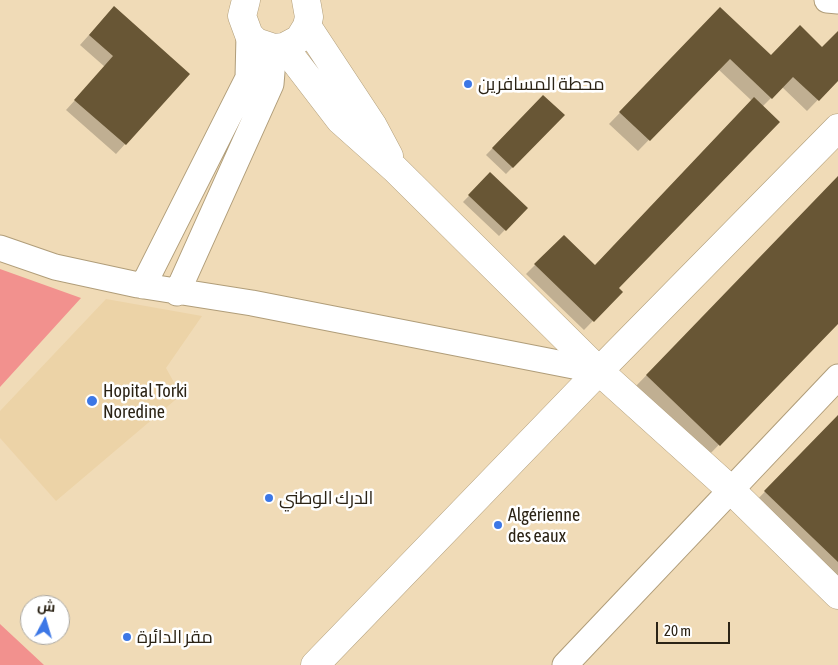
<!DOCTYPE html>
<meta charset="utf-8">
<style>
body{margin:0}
#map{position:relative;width:838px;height:665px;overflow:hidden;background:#f0dbb7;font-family:"Asap Condensed",Cairo,sans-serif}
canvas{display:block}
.north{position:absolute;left:20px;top:595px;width:50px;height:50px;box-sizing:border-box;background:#fff;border:1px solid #aaa7a1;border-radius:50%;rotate:6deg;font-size:14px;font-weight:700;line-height:20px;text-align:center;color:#2b2315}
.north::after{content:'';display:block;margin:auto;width:18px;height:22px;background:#3c77e6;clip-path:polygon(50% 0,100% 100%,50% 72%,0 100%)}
.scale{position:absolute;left:656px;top:622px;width:74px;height:22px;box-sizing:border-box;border:2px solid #2b2315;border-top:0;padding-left:6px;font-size:15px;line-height:18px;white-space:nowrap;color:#2b2315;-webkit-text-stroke:4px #fff;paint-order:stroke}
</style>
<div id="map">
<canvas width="838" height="665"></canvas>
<div class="north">ش</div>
<div class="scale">20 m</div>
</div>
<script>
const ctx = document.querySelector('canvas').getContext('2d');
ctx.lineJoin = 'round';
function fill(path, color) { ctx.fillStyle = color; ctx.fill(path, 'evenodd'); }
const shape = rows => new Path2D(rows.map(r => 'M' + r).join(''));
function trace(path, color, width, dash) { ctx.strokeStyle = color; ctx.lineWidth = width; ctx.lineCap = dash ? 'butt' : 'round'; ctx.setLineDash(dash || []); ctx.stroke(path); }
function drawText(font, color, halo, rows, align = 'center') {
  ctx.font = font + ' "Asap Condensed",Cairo,sans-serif'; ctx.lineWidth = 5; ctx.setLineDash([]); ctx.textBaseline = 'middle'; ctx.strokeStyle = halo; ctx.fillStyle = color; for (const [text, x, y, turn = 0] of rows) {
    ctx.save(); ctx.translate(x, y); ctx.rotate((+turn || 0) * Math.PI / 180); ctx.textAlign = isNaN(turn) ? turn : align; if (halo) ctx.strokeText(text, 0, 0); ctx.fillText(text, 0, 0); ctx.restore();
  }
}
fill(shape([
 [106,299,202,316,166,368,181,395,56,501,0,438,0,411]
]), '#ecd3a7');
fill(shape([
 [0,269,81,298,0,387],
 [0,624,44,665,0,665]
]), '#f2918e');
fill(shape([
 [105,17,189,74,116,154,66,110,105,67,80,45],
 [710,20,771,56,822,48,838,42,838,79,807,111,782,87,762,107,618,288,621,292,584,330,526,274,564,236,595,266,752,101,718,69,638,151,609,124],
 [543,96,563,115,506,174,486,155],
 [490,174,526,208,499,236,463,202],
 [838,178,838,322,707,457,635,387],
 [838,416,838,586,753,504]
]), '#0003');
fill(shape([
 [114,6,190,74,126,145,74,100,113,56,89,35],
 [720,7,771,55,800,25,822,47,838,31,838,81,819,101,793,77,772,99,730,59,650,141,619,112],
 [543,95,565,115,513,168,492,148],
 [754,97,780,122,619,288,623,292,594,322,534,264,564,235,595,265],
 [490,172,528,208,506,231,468,195],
 [838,176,838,324,720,446,646,375],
 [838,415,838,562,764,491]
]), '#685635');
const minor = shape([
 [827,0,838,1],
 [0,248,55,267,138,285,252,303,599,371],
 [143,286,248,78,249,35],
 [177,293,271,84,274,48],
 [565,665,838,377]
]);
const tertiary = shape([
 [315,665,599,371,731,490,838,595]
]);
const secondary = shape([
 [246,0,242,16,249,35,256,42,274,48,284,47,299,39,307,26,309,17,306,0],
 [307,26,373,126,389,156],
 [284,47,340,120,395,169,599,371,838,128]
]);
trace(minor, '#b09d79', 27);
trace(tertiary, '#b09d79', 29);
trace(secondary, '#b09d79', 29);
trace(minor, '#fff', 25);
trace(tertiary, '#fff', 28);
trace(secondary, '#fff', 28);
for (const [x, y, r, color] of [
 [468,84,5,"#3c77e6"],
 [92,401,6,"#3c77e6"],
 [269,498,5,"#3c77e6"],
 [498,525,5,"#3c77e6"],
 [127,637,5,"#3c77e6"]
]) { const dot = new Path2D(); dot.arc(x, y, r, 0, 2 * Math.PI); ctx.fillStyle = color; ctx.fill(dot); trace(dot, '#fff', 2); }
drawText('18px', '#2b2315', '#fff', [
 ["محطة المسافرين",478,84],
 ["Hopital Torki",103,391],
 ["Noredine",103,412],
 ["الدرك الوطني",279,498],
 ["Algérienne",508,515],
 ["des eaux",508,536],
 ["مقر الدائرة",137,637]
], 'left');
</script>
